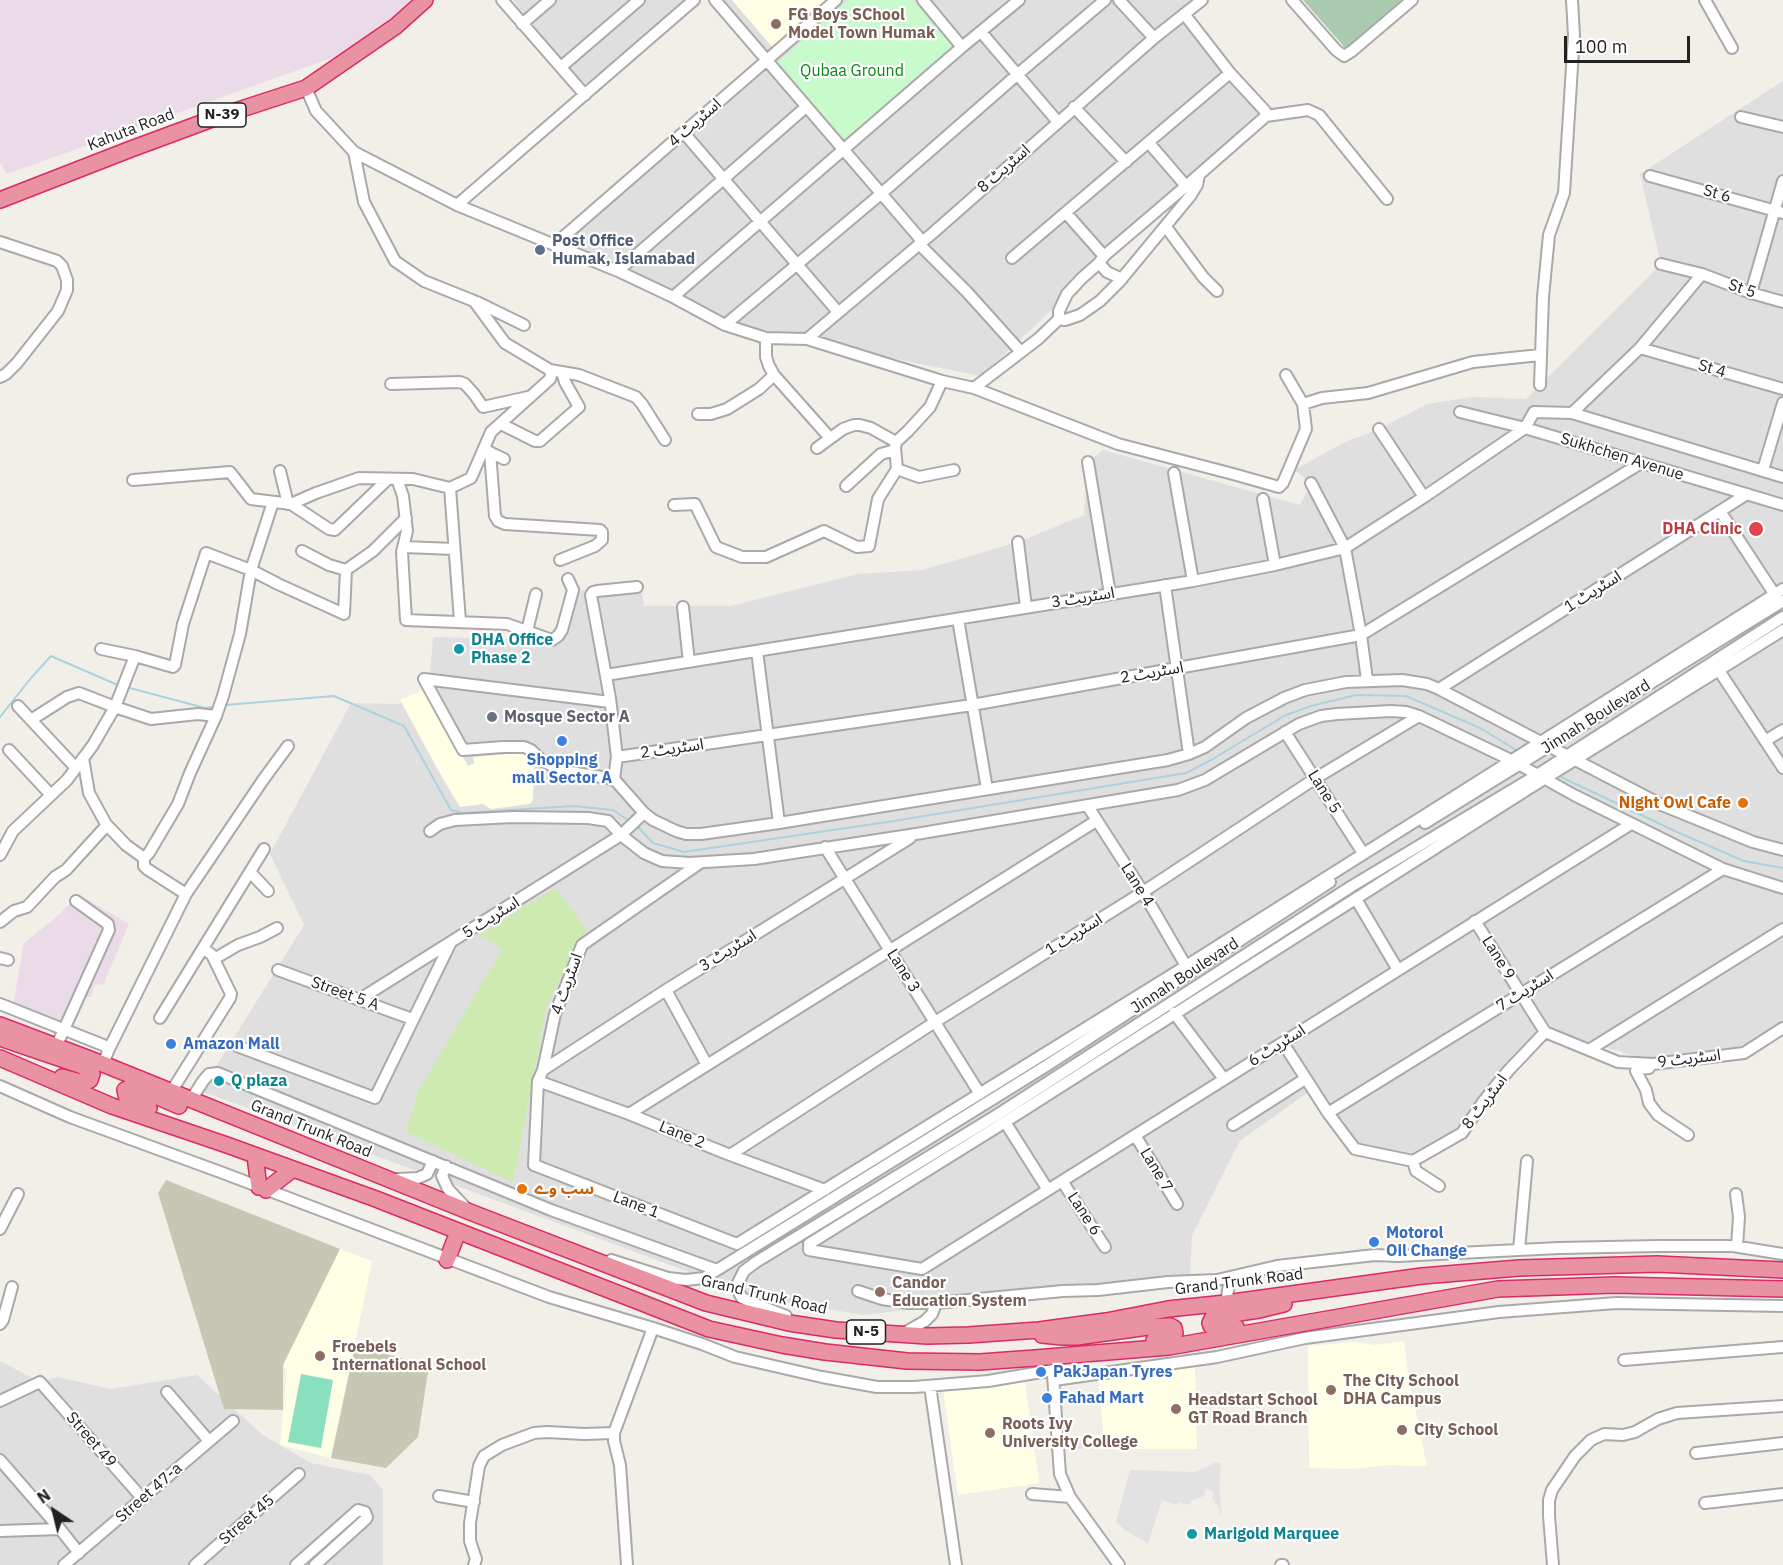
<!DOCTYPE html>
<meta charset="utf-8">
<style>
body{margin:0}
#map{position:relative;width:1783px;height:1565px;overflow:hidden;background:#f2efe9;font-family:"IBM Plex Sans",sans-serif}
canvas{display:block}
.north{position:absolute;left:24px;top:1481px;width:60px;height:60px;-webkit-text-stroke:4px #fff;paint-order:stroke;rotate:325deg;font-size:16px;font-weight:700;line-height:24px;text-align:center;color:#222}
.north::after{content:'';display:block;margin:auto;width:21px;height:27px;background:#222;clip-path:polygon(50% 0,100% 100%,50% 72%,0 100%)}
.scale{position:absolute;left:1564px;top:36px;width:126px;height:27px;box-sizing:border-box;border:3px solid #222;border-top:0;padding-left:8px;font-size:18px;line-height:21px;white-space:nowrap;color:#222;-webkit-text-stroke:4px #fff;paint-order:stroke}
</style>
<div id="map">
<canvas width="1783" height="1565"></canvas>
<div class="north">N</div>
<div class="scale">100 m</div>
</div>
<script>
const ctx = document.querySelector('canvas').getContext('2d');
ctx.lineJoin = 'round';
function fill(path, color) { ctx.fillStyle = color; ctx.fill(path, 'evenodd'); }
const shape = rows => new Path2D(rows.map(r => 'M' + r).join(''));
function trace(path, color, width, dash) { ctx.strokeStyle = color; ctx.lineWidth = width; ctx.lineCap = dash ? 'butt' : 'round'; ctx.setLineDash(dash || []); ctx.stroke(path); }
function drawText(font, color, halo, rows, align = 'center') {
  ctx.font = font + ' "IBM Plex Sans","Noto Sans Arabic",sans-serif'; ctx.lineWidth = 4.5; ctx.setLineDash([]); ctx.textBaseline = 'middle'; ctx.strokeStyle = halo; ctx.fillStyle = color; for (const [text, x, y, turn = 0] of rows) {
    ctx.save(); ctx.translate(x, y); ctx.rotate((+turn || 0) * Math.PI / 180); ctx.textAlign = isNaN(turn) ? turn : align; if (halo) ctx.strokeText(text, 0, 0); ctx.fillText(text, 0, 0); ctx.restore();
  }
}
fill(shape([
 [513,0,693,0,582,87],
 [715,0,1202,0,1189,12,1265,111,981,376,725,325,554,245,766,60],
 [1783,81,1783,1034,1751,1054,1659,1063,1550,1031,1489,1106,1462,1133,1457,1128,1411,1158,1356,1154,1307,1093,1240,1141,1192,1235,1190,1276,864,1315,759,1298,204,1092,202,1089,304,925,270,854,351,703,399,704,429,688,433,637,562,641,576,591,641,584,644,606,731,606,858,574,922,570,1018,542,1084,515,1088,462,1103,450,1300,505,1311,483,1294,470,1343,443,1379,429,1427,404,1472,397,1526,399,1661,264,1640,174],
 [0,1361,40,1382,57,1377,111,1389,197,1375,263,1435,311,1463,370,1475,383,1490,383,1565,0,1565]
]), '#e0dfdf');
fill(shape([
 [0,0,420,0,368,45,7,174,0,163],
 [78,894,129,924,103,985,95,984,91,997,84,997,66,1029,13,1006,24,943,60,914],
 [1091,1439,1091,1448,1069,1449,1069,1440]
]), '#ebdbe8');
fill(shape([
 [732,0,827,0,772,47],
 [425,689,468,766,474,763,473,757,523,753,530,758,534,766,533,800,530,804,491,809,483,804,460,807,443,779,400,700],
 [340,1249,372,1261,331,1458,280,1445,287,1370,283,1365],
 [1404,1341,1408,1375,1427,1466,1388,1465,1352,1469,1309,1468,1308,1346,1353,1342,1375,1345],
 [1189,1363,1190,1368,1195,1367,1197,1449,1105,1449,1098,1377],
 [1023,1370,1039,1483,958,1495,942,1382]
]), '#ffffe5');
fill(shape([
 [166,1180,340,1249,283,1365,283,1410,224,1409,158,1193],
 [355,1346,429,1365,418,1437,386,1468,331,1458]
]), '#c7c7b4');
fill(shape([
 [556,888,587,930,547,1004,513,1182,406,1132,418,1091,503,948,478,935]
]), '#cdebb0');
fill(shape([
 [1303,0,1401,0,1346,49]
]), '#aacbaf');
fill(shape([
 [848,0,912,0,957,51,847,148,774,66]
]), '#c8facc');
fill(shape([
 [301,1374,333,1380,321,1448,288,1442]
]), '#88e0be');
fill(shape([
 [1216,1462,1221,1463,1219,1488,1222,1514,1219,1515,1220,1510,1212,1498,1214,1492,1206,1489,1204,1496,1190,1501,1189,1505,1179,1502,1178,1505,1162,1500,1148,1544,1125,1530,1116,1522,1130,1470,1196,1472]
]), '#e2e2e2');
trace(shape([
 [126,687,205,708,217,706],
 [225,705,334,696,404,726,451,810,463,813,573,806,613,810,631,822],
 [0,717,31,678,51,656,120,686],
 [1561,777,1677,832,1744,861,1783,868],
 [636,825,653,843,684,852,894,821,1186,773,1211,760,1286,715,1311,706,1356,695,1406,696,1480,728,1516,750]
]), '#aad3df', 2);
const minor = shape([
 [502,0,585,95],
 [715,0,922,241],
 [923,0,962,47],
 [1119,0,1154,38],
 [1292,0,1336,50,1344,56,1352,51,1412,0],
 [1705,0,1732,48],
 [1185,15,1230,73,1265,111,1266,116,1186,186],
 [522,24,550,0],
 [981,32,1058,122],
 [561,67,639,0],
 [306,88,316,111,354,152,457,205,618,271,673,297,725,325,766,338,807,339,942,381,974,388,1118,444,1233,474,1279,487,1283,483,1306,429,1303,404,1286,375],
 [1074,107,1126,162],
 [1266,116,1308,110,1319,115,1387,199],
 [1741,117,1783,127],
 [684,133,838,312],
 [354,152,364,202,395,261,424,281,474,301,505,343,550,370,551,376,550,379,491,432,471,478,450,488,460,621],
 [1650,176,1783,213],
 [457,205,694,0],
 [1066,213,1104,256,1186,186,1149,143],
 [1166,227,1203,277,1217,291],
 [0,242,57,261,62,266,67,280,67,290,58,311,17,363,6,374,0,377],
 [919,244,967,292,1021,352],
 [554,245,836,0],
 [1104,256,1099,263,1082,278,1067,294,1059,311,1059,319,1065,320,1080,315,1100,301,1119,282,1191,195,1197,185,1199,175],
 [1012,258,1230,73],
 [1099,263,1107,272,1122,279],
 [1661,264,1702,274,1751,293,1783,302],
 [618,271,806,107],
 [1751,293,1783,181],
 [673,297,962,47,1019,0],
 [477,302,524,325],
 [725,325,882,193,1018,74,1105,0],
 [766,338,766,357,769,366,774,375,830,438],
 [807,339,934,232,1154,38,1202,0],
 [1640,348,1783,389],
 [550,370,579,375,636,397,642,404,665,440],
 [391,384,460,382,465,384,474,394,483,407,528,397],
 [1540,385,1543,297,1549,235,1564,193,1574,35,1572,0],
 [974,388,1038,339,1059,319],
 [1303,404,1322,398,1368,393,1473,362,1540,355],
 [1460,412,1525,428,1783,505],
 [1572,413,1640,348,1702,274],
 [698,414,711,414,727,409,759,389,774,375],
 [501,424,535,441,540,441,579,407,565,382,562,372],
 [1379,429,1424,497],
 [817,448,843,429,854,425,860,425,871,428,896,442],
 [487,451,504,459],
 [490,452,495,516,498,521,505,524,600,530,602,532,602,540,595,546,560,560],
 [1088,462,1110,594],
 [897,469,919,477,954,470],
 [1763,470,1783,403],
 [280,471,288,504],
 [1174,473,1193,581],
 [397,479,403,496,407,531,402,552,406,620,507,624,552,640,558,636,562,630,573,590,568,579],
 [133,480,230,472,251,499,291,504,316,493,359,478,413,479,450,488],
 [1311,483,1345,548,1361,635,1367,680],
 [846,486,881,454,895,450],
 [1263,499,1275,565],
 [291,504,329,529,335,530,388,479],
 [674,505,695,504,716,547,742,557,766,557,824,531,857,547,869,546,878,499,897,469,895,448,896,442,908,431,930,407,942,381],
 [1720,511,1775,595],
 [1018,542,1026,607],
 [404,547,454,549],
 [302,551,329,565,346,570,373,551,406,518],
 [1165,585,1189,754],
 [683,607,689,662],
 [958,619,987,789],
 [527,631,536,594],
 [101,649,135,656,115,707,151,719,198,714,216,716,223,696,240,634,251,570,273,502],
 [757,651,779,823],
 [135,656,173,667,175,665,183,624,206,553,251,570,278,584,344,614,346,570],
 [1718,669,1783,768],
 [606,675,1193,581,1275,565,1345,548,1424,497,1525,428,1534,412,1572,413,1783,477],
 [424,679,463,750,503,747,524,747,531,750,542,761,564,771,614,779,644,813,653,820,676,831,686,834,701,834,779,823,1168,760,1189,754,1205,747,1246,718,1284,698,1305,690,1346,682,1402,680,1427,684,1439,689,1662,805,1753,842,1783,850],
 [424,679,610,702],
 [1439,689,1747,494],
 [18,706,76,768],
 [1285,732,1363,853],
 [1765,741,1783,730],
 [9,750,51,795],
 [617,757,972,705,1361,635,1641,463],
 [83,758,89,793,106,824,126,845,144,858],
 [614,779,617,757,610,698,591,595,593,592,597,591,637,587],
 [1087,805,1143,892,1186,966],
 [1425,823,1783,601],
 [1631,824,922,1269,809,1250,809,1244,1005,1122,1528,789,1783,630],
 [430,831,440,824,455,820,513,817,588,818,608,821,621,835,644,853,662,861,689,863,754,859,916,834,1178,790,1205,780,1299,724,1321,716,1337,714,1391,711,1406,712,1419,716,1511,760,1574,795,1723,869,1783,888],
 [825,847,980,1094],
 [0,855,13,831,67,780,93,745,115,707,79,693,67,697,31,720],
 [700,863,582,945,555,1014,543,1070,538,1081,534,1165,737,1244,1186,966,1783,589],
 [250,872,268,891],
 [186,894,147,869,144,866,144,858,149,853,178,804,190,773,216,716],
 [1356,899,1398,970],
 [0,922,14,911,27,907,55,877,66,870,107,825],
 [0,958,8,960],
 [214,959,238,945,260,937,277,928],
 [278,970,412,1019],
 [666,990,707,1065],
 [360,999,621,835,644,813],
 [0,1004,103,1045,109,1049,103,1064],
 [1174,1013,1224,1079],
 [160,1018,264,849],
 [1545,1032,1618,1062,1653,1064,1744,1053,1783,1028],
 [1283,1043,1328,1113,1355,1149,1413,1161,1462,1133,1483,1102,1508,1071,1545,1032,1475,921],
 [237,1046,375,1098,450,944],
 [56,1047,109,930,108,924,76,901],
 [109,1049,186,894,263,780,288,746],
 [1589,1050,1783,929],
 [1649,1068,1638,1069,1636,1071,1646,1090,1649,1103,1658,1115,1688,1135],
 [543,1070,666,990,910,838],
 [538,1081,629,1114,730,1155,825,1190],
 [0,1086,70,1117,223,1173,549,1297,653,1328,702,1344,735,1357,822,1377,877,1387,914,1387,988,1381,1053,1370],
 [171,1092,230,998,231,994,212,955,203,948],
 [191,1100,203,1081,209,1074,218,1073,551,1210,717,1270],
 [1328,1113,1723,869],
 [629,1114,1096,821],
 [1005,1122,1048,1190],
 [1233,1125,1305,1079],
 [1135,1135,1177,1204],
 [730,1155,935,1022,1143,892,1316,778,1419,716],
 [1413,1161,1416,1171,1439,1186],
 [446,1166,442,1176,448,1189,465,1207],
 [397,1179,418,1178,427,1174,433,1161],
 [1062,1181,1105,1247],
 [1736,1194,1739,1217,1737,1246],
 [0,1229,18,1194],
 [1519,1250,1527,1161],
 [611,1260,668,1278,686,1280,704,1278,1046,1066,1330,882],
 [858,1291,882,1299,908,1303,936,1303,1063,1291,1098,1290,1168,1282,1217,1280,1277,1266,1375,1255,1398,1256,1559,1248,1658,1246,1733,1246,1783,1254],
 [1226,1303,1230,1278],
 [786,1316,753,1303,742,1298,738,1291,737,1285,744,1271,756,1262,997,1115,1352,886,1537,775,1783,617],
 [0,1324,3,1320,12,1287],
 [904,1333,925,1321,932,1314,936,1303],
 [1624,1360,1783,1347],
 [1053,1375,1060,1474,1070,1497,1119,1565],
 [1054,1380,1217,1357,1305,1338,1499,1312,1616,1303,1783,1306],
 [930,1386,956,1565],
 [167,1392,209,1441],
 [0,1401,40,1382,142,1498],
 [1696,1453,1783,1443],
 [0,1460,60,1529],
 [1032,1494,1070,1497],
 [439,1496,474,1502],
 [1705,1503,1783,1494],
 [0,1531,60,1529,79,1553],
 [64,1565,233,1421],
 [195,1565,299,1474],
 [296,1565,358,1510,365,1512,367,1517,366,1519,315,1565],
 [474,1565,476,1559,470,1541,470,1523,479,1466,484,1456,502,1445,534,1433,547,1432,584,1434,614,1433],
 [627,1565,620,1465,614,1441,614,1433,653,1328],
 [1281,1565,1283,1565],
 [1553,1565,1549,1516,1549,1500,1552,1490,1575,1456,1591,1440,1604,1434,1623,1435,1635,1432,1658,1419,1677,1413,1783,1406]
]);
const highway = shape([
 [0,200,131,149,223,115,306,88,396,26,425,0],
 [0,1025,103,1064,470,1212,706,1303,789,1323,836,1330,927,1336,968,1335,1039,1330,1106,1321,1168,1309,1226,1303,1422,1276,1519,1268,1657,1264,1783,1270],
 [0,1038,82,1066,92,1074,90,1080,86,1082,80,1082,62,1077],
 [0,1058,112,1106,227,1145,376,1199,709,1329,782,1345,825,1352,907,1361,980,1362,1035,1358,1169,1347,1498,1289,1615,1285,1783,1289],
 [149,1108,127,1099,125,1090,133,1086,179,1106],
 [255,1156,259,1187],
 [266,1190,293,1169],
 [447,1260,458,1232],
 [1236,1327,1216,1328,1211,1326,1210,1323,1213,1317,1218,1316,1259,1310,1284,1304],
 [1042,1335,1062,1337,1077,1337,1148,1327,1170,1326,1174,1328,1175,1333,1173,1336,1154,1340]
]);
trace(minor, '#a9a9a9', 14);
trace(highway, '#dc2a67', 18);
trace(minor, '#fff', 10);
trace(highway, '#e892a2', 15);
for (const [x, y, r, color] of [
 [776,24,6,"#8d6e63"],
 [540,250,6,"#5c6f8a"],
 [1756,529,8,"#e0444e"],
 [459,649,6,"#0f9aa8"],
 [492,717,6,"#6b7280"],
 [562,741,6,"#3f7fe0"],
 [1743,803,6,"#e8710a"],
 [171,1044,6,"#3f7fe0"],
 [219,1081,6,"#0f9aa8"],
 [522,1189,6,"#e8710a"],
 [1374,1242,6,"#3f7fe0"],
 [880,1292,6,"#8d6e63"],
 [320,1356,6,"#8d6e63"],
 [1041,1372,6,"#3f7fe0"],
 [1331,1390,6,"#8d6e63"],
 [1047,1398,6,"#3f7fe0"],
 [1176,1409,6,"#8d6e63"],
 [1402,1430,6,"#8d6e63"],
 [990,1433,6,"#8d6e63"],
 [1192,1534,6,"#0f9aa8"]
]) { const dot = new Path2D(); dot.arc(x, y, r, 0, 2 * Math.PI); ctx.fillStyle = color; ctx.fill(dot); trace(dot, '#fff', 2); }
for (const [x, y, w] of [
 [222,115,48],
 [866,1332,39]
]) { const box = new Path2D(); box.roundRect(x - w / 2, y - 12, w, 24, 4.5); ctx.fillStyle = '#fff'; ctx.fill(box); trace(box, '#222', 1.5); }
drawText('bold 15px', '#222', null, [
 ["N-39",222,115],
 ["N-5",866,1332]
]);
drawText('bold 16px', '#785e54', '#fff', [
 ["FG Boys SChool",788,15],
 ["Model Town Humak",788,33],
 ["Candor",892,1283],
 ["Education System",892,1301],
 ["Froebels",332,1347],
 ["International School",332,1365],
 ["The City School",1343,1381],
 ["DHA Campus",1343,1399],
 ["Headstart School",1188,1400],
 ["GT Road Branch",1188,1418],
 ["Roots Ivy",1002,1424],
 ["University College",1002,1442],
 ["City School",1414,1430]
], 'left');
drawText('16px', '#0c8416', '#fff', [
 ["Qubaa Ground",852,71]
]);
drawText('16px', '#222', '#fff', [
 ["اسٹریٹ 4",695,123,-41],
 ["Kahuta Road",131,130,-21],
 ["اسٹریٹ 8",1004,169,-41],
 ["St 6",1717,194,16],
 ["St 5",1742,289,19],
 ["St 4",1712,369,16],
 ["Sukhchen Avenue",1622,457,17],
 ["اسٹریٹ 1",1593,592,-32],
 ["اسٹریٹ 3",1083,598,-9],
 ["اسٹریٹ 2",1152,673,-10],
 ["Jinnah Boulevard",1596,717,-32],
 ["اسٹریٹ 2",672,749,-8],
 ["Lane 5",1324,792,58],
 ["Lane 4",1137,885,58],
 ["اسٹریٹ 5",491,918,-32],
 ["اسٹریٹ 1",1074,935,-32],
 ["اسٹریٹ 3",728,951,-32],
 ["Lane 9",1498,958,58],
 ["Lane 3",903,971,58],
 ["Jinnah Boulevard",1185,976,-33],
 ["اسٹریٹ 4",567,984,-70],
 ["اسٹریٹ 7",1525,991,-32],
 ["Street 5 A",345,994,20],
 ["اسٹریٹ 6",1277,1046,-32],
 ["اسٹریٹ 9",1689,1059,-7],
 ["اسٹریٹ 8",1485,1102,-53],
 ["Grand Trunk Road",311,1129,22],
 ["Lane 2",682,1135,22],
 ["Lane 7",1156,1170,59],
 ["Lane 1",636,1205,21],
 ["Lane 6",1084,1214,57],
 ["Grand Trunk Road",1239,1282,-7],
 ["Grand Trunk Road",764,1295,13],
 ["Street 49",91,1440,49],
 ["Street 47-a",149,1493,-41],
 ["Street 45",247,1520,-41]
]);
drawText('bold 16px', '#4e5e75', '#fff', [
 ["Post Office",552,241],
 ["Humak, Islamabad",552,259]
], 'left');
drawText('bold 16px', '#be3a42', '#fff', [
 ["DHA Clinic",1742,529]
], 'right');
drawText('bold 16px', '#0d838f', '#fff', [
 ["DHA Office",471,640],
 ["Phase 2",471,658],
 ["Q plaza",231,1081],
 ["Marigold Marquee",1204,1534]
], 'left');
drawText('bold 16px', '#5b616d', '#fff', [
 ["Mosque Sector A",504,717]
], 'left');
drawText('bold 16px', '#366cbe', '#fff', [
 ["Shopping",562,760,"center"],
 ["mall Sector A",562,778,"center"],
 ["Amazon Mall",183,1044],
 ["Motorol",1386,1233],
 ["Oil Change",1386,1251],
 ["PakJapan Tyres",1053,1372],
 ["Fahad Mart",1059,1398]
], 'left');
drawText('bold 16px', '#c56008', '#fff', [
 ["Night Owl Cafe",1731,803],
 ["سب وے",534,1189,"left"]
], 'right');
</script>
